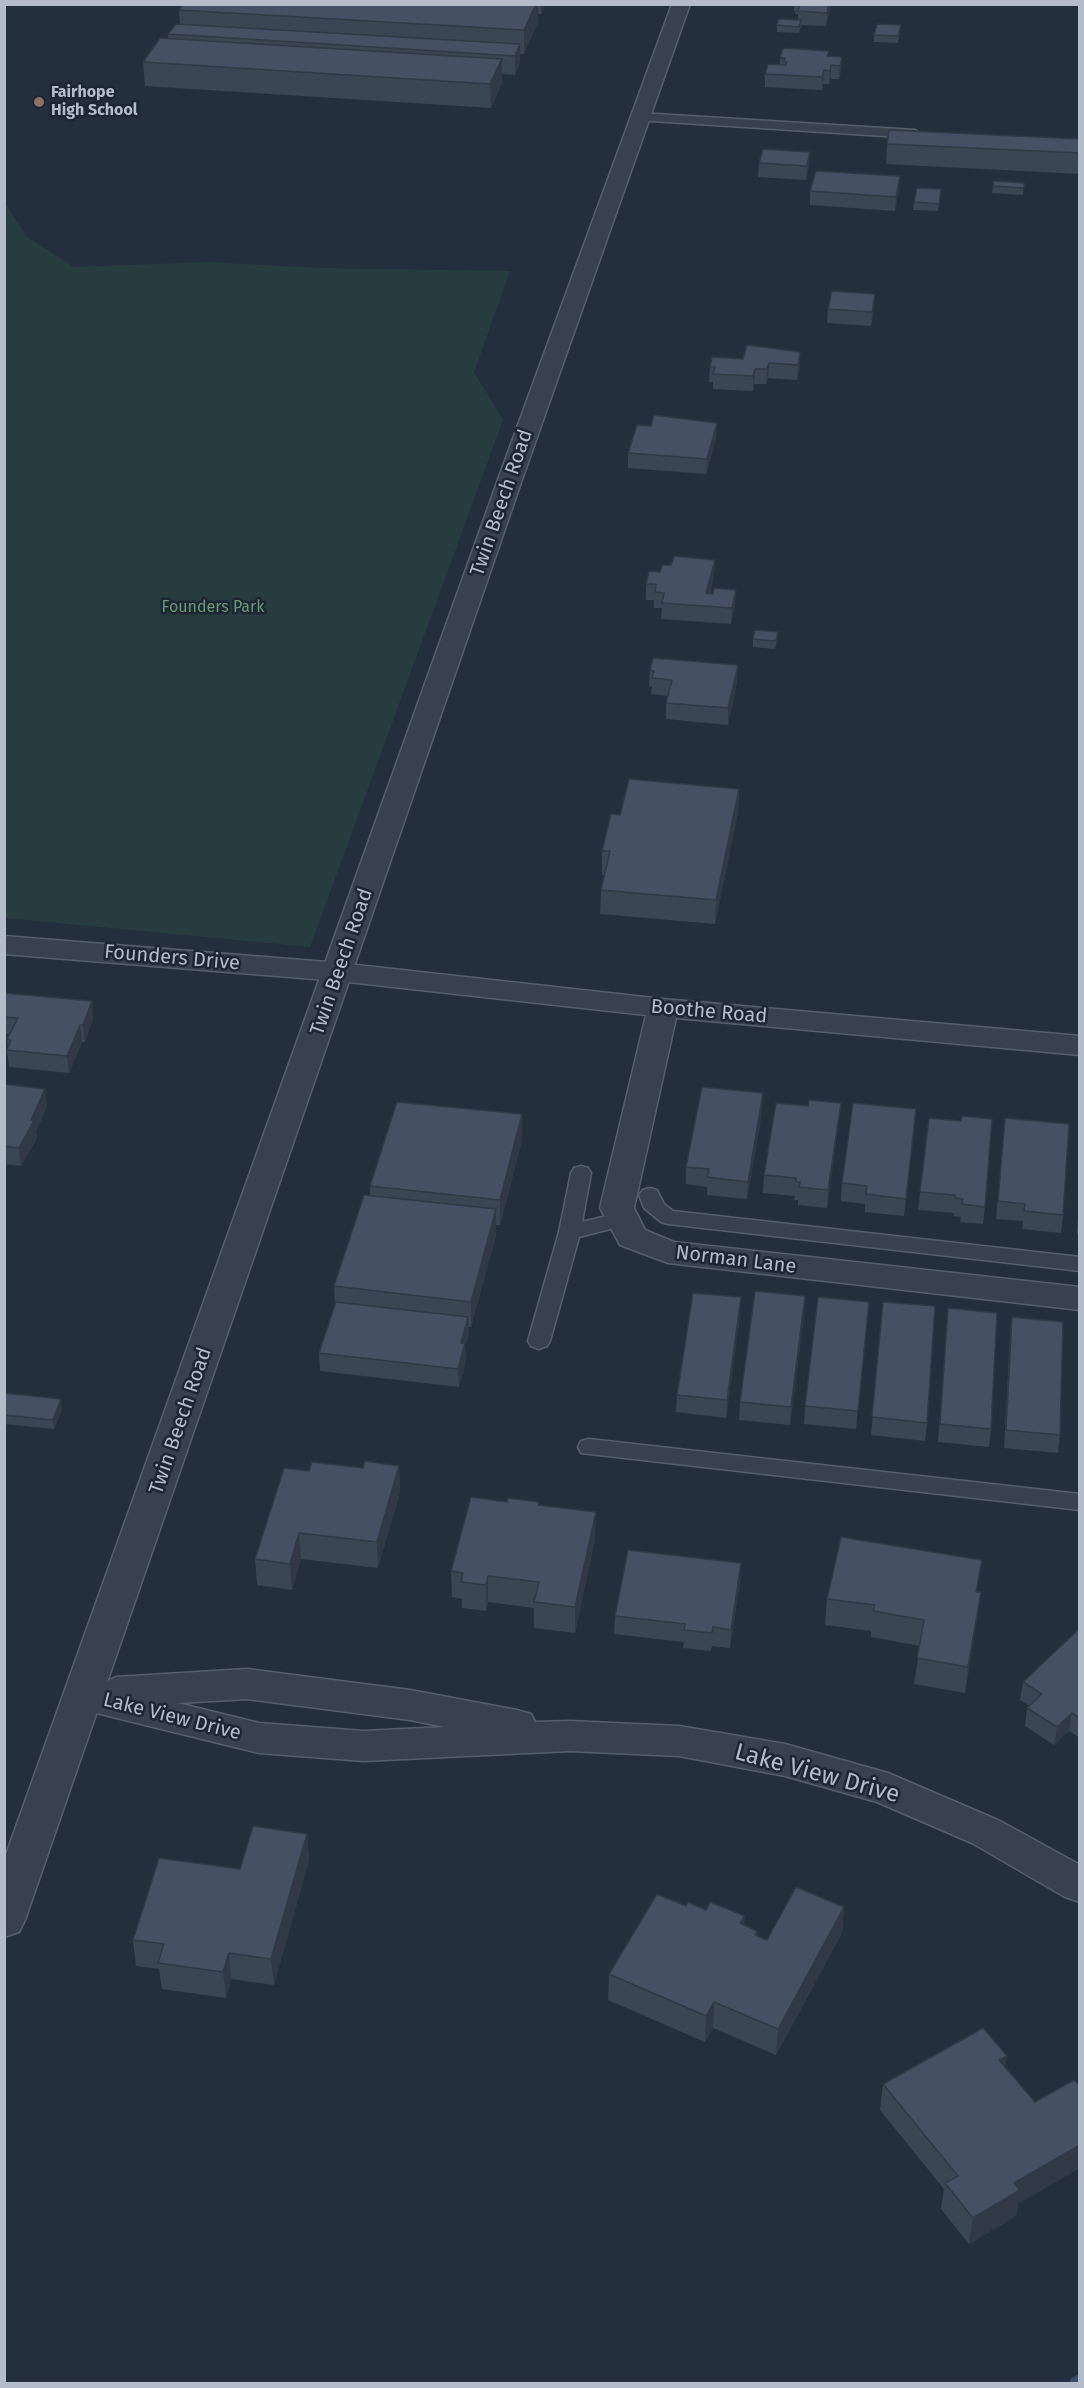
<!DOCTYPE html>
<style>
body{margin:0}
#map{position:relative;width:1084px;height:2388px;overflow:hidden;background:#242f3e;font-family:"Fira Sans",sans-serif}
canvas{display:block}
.frame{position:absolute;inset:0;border:6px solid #b4bcc9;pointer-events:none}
</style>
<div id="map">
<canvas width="1084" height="2388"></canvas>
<div class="frame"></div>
</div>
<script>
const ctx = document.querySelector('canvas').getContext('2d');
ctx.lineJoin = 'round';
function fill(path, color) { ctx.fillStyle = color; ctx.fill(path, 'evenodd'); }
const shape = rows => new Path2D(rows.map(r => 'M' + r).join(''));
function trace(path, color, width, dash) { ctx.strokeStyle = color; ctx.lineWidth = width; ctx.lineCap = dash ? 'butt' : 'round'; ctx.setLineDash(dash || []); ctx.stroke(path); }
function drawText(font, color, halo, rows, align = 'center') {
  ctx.font = font + ' "Fira Sans",sans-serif'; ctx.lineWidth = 5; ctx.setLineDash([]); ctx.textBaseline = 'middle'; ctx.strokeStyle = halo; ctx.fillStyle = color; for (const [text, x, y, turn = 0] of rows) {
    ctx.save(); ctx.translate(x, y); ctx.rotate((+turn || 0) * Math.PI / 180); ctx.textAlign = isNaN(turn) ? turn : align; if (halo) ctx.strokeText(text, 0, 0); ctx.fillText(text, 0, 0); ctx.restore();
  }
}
fill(shape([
 [5,203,26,236,74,267,206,262,324,268,510,271,474,372,503,420,310,947,5,918]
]), '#263c3f');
fill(shape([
 [1080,2374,1080,2384,1069,2384,1071,2378,1080,2374]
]), '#394c67');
const service = shape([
 [640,113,915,130,921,134,915,138,636,120,634,117,640,113],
 [581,1166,588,1168,591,1173,582,1222,623,1212,630,1214,634,1219,630,1224,579,1237,550,1341,547,1346,539,1349,531,1346,528,1341,559,1232,571,1173,574,1168,581,1166],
 [650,1188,657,1190,664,1204,673,1211,1080,1257,1080,1271,668,1224,661,1222,644,1208,639,1195,643,1190,650,1188],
 [589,1439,1080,1494,1080,1510,581,1453,578,1447,581,1441,589,1439]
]);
const minor = shape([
 [4,936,339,963,663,999,1080,1036,1080,1055,676,1018,634,1208,645,1230,674,1242,1080,1287,1080,1310,668,1263,620,1245,600,1208,646,1015,339,981,4,954,4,936],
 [247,1669,410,1690,517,1710,531,1714,535,1722,570,1721,679,1726,785,1744,888,1773,1000,1821,1080,1865,1080,1902,1065,1897,972,1843,877,1802,785,1776,679,1756,570,1751,364,1761,259,1753,84,1710,70,1706,64,1695,70,1684,84,1680,101,1684,116,1677,247,1669],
 [247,1699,410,1720,445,1727,364,1731,259,1723,178,1703,247,1699]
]);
const tertiary = shape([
 [672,4,690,4,524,474,25,1920,19,1932,4,1937,4,1860,500,474,672,4]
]);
trace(service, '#565f6c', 3);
trace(minor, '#565f6c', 3);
trace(tertiary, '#565f6c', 3);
fill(service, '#38414e');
fill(minor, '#38414e');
fill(tertiary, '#38414e');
fill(shape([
 [183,4,545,4,541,14,538,14,538,22,524,54,520,54,520,63,515,75,502,74,502,83,491,108,145,86,143,62,168,38,168,34,180,24,179,10],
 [794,4,831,4,826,26,801,25,799,33,777,32,777,25,798,20,798,14,795,14,796,11,794,11],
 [901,25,898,43,874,42,874,35],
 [828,56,842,57,841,70,839,79,831,79,829,84,823,84,822,90,765,87,765,74,780,64,780,58],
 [1080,139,1080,174,886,164,887,144],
 [810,152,809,166,806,180,758,177,759,163],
 [994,181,1024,183,1023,195,992,193],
 [941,189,938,211,913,210,914,202],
 [899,190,895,211,810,205,810,191],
 [874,308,871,326,827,323,828,309],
 [800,352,800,367,797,380,768,378,766,384,754,384,753,391,713,389,713,382,709,382,710,367,743,359],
 [716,438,706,474,628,468,628,453],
 [715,560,714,575,710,594,735,606,731,624,661,619,662,608,654,608,654,600,646,600,646,584,660,572,671,565],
 [753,639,777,640,775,649,753,647],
 [650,670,737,682,728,725,666,719,666,703,668,696,651,694,652,687,649,686],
 [739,789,738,812,715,924,600,914,601,890,604,875,602,875,602,851,620,815],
 [4,993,92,1001,93,1019,85,1042,82,1042,69,1073,9,1067,7,1050,8,1047,7,1039,10,1034,4,1034],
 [4,1084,47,1106,36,1132,37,1138,21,1166,4,1164],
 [763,1093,762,1111,747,1199,707,1195,707,1187,686,1184,686,1167],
 [841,1103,839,1120,827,1208,798,1205,798,1200,794,1200,795,1196,763,1193,764,1175,808,1106],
 [916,1109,904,1216,865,1212,865,1204,841,1201,842,1183],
 [522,1114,522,1140,500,1225,496,1225,496,1235,471,1327,468,1327,469,1335,465,1345,466,1361,459,1387,320,1371,319,1353,335,1305,334,1286,370,1195,370,1186],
 [929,1118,985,1207,983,1224,960,1222,961,1217,953,1216,954,1213,918,1210],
 [1005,1118,1063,1215,1061,1233,1022,1229,1023,1221,996,1219],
 [1080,1181,1080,1234,1077,1234],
 [805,1296,804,1314,790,1425,739,1420,740,1402],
 [869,1302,856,1429,804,1424,805,1406],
 [883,1302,927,1423,925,1441,871,1435],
 [948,1308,991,1429,989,1447,938,1442],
 [740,1315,726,1418,676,1412,677,1395],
 [1012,1317,1060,1435,1058,1453,1004,1448,1010,1335],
 [4,1393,62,1409,54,1429,4,1424],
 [399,1466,400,1492,378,1568,301,1559,292,1590,257,1585,255,1559,309,1471],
 [539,1506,595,1539,575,1633,534,1628,534,1608,488,1602,486,1611,462,1608,462,1599,452,1597,451,1571],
 [741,1563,740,1581,730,1648,712,1646,711,1651,683,1648,684,1642,614,1634,615,1616],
 [977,1592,977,1619,965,1693,914,1684,920,1646,871,1637,871,1631,825,1625,827,1599],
 [1080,1628,1080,1738,1069,1731,1054,1745,1025,1726,1027,1708,1030,1706,1020,1700,1023,1682],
 [307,1834,309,1860,274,1985,231,1979,226,1998,162,1989,159,1969,136,1966,133,1940,240,1869],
 [686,1906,744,1925,757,1931,757,1935,767,1940,844,1907,842,1933,776,2055,713,2028,705,2042,608,2000,609,1974],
 [1005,2067,1018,2204,1016,2216,969,2244,941,2209,944,2189,880,2110,883,2084]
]), '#3b4654');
fill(shape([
 [536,4,538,4,538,22,524,54,524,30],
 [541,4,545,4,541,14],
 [829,4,831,4,826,26,827,13],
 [520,44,520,63,515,75,515,56],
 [842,57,841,70,839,79,840,66],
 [502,59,502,83,491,108,490,84],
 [831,65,831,79,829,84,830,71],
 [824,70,823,84,822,90,822,77],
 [810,152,809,166,806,180,807,166],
 [900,176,899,190,895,211,896,197],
 [875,294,874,308,871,326,872,312],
 [800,352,800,367,797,380,798,365],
 [769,363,768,378,766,384,767,369],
 [755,369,754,384,753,391,753,376],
 [717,423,716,438,706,474,707,459],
 [715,560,714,575,707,606,706,593],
 [736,590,735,606,731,624,732,608],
 [738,665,737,682,728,725,728,708],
 [739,789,738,812,715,924,716,900],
 [92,1001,93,1019,85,1042,83,1025],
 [80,1025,82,1042,69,1073,67,1056],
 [45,1089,47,1106,36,1132,37,1138,21,1166,19,1148],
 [763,1093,762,1111,747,1199,748,1182],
 [841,1103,839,1120,827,1208,828,1190],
 [522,1114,522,1140,500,1225,500,1200],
 [496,1209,496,1235,471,1327,471,1302],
 [805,1296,804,1314,790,1425,791,1407],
 [741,1297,740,1315,726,1418,727,1400],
 [468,1317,469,1335,465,1345,466,1361,459,1387,458,1369,461,1343],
 [61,1399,62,1409,54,1429,53,1420],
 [399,1466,400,1492,378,1568,377,1542],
 [596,1512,595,1539,575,1633,575,1607],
 [299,1533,301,1559,292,1590,290,1564],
 [741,1563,740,1581,730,1648,731,1630],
 [488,1576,488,1602,486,1611,486,1585],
 [981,1592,977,1619,965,1693,968,1667],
 [1072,1713,1069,1731,1054,1745,1057,1727],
 [307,1834,309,1860,274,1985,271,1959],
 [844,1907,842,1933,776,2055,778,2029],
 [745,1916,743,1942,740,1923],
 [229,1953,231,1979,226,1998,223,1972],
 [714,2002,713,2028,705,2042,706,2016],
 [1007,2056,1003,2082,999,2060],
 [1080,2145,1080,2168,1018,2204,1016,2216,969,2244,973,2218,1014,2183]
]), '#303945');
const building = shape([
 [183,4,536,4,524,30,179,10,183,4],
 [800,4,829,4,827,13,798,11,800,4],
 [779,19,801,20,799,27,777,25,779,19],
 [176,24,520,44,515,56,168,34,176,24],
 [877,24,901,25,898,36,874,35,877,24],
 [160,38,502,59,490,84,143,62,160,38],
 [783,48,829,51,827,56,842,57,840,66,831,65,830,71,824,70,822,77,765,74,768,64,786,65,787,62,784,62,785,58,780,58,783,48],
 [889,130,1080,139,1080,153,887,144,889,130],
 [763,149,810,152,807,166,759,163,763,149],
 [816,171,900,176,896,197,810,191,816,171],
 [994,181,1024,183,1024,188,993,186,994,181],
 [917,188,941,189,939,204,914,202,917,188],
 [832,291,875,294,872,312,828,309,832,291],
 [747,345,800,352,798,365,769,363,767,369,755,369,753,376,713,374,715,367,710,367,712,357,743,359,747,345],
 [654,415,717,423,707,459,628,453,637,425,651,426,654,415],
 [674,556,715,560,706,593,713,594,714,588,736,590,732,608,662,603,664,593,655,592,656,584,646,584,649,571,660,572,662,565,671,565,674,556],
 [755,630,778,632,776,641,753,639,755,630],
 [653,658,738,665,728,708,666,703,672,680,652,678,654,671,650,670,653,658],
 [629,779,739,789,716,900,601,890,610,851,602,851,611,814,620,815,629,779],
 [4,993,92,1001,83,1025,80,1025,67,1056,7,1050,11,1040,7,1039,18,1018,4,1017,4,993],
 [4,1084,45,1089,31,1120,34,1120,19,1148,4,1146,4,1084],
 [702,1087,763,1093,748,1182,707,1177,709,1169,686,1167,702,1087],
 [809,1100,841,1103,828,1190,799,1187,800,1182,796,1182,796,1178,764,1175,776,1103,808,1106,809,1100],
 [397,1102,522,1114,500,1200,370,1186,397,1102],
 [853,1103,916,1109,906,1199,866,1194,867,1186,842,1183,853,1103],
 [962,1116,992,1119,985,1207,962,1204,963,1199,955,1198,955,1195,920,1192,929,1118,961,1121,962,1116],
 [1005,1118,1069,1124,1063,1215,1024,1211,1025,1204,998,1201,1005,1118],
 [364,1195,496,1209,471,1302,334,1286,364,1195],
 [755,1291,805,1296,791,1407,740,1402,755,1291],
 [693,1293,741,1297,727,1400,677,1395,693,1293],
 [818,1297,869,1302,858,1411,805,1406,818,1297],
 [336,1302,468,1317,461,1343,465,1343,458,1369,319,1353,336,1302],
 [883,1302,935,1306,927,1423,872,1417,883,1302],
 [948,1308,997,1313,991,1429,940,1424,948,1308],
 [1012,1317,1063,1322,1060,1435,1006,1430,1012,1317],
 [4,1393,61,1399,53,1420,4,1415,4,1393],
 [365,1461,399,1466,377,1542,299,1533,290,1564,255,1559,284,1468,309,1471,312,1462,363,1468,365,1461],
 [471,1497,507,1502,508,1498,539,1502,538,1505,596,1512,575,1607,534,1602,539,1582,488,1576,486,1585,461,1582,463,1573,451,1571,471,1497],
 [841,1537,982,1560,976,1592,981,1592,968,1667,917,1658,924,1620,873,1611,875,1605,827,1599,841,1537],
 [628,1550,741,1563,731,1630,713,1627,712,1633,684,1630,685,1624,615,1616,628,1550],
 [1080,1628,1080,1718,1072,1713,1057,1727,1027,1708,1042,1694,1023,1682,1080,1628],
 [253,1826,307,1834,271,1959,229,1953,223,1972,158,1963,164,1944,133,1940,159,1858,240,1869,253,1826],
 [796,1887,844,1907,778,2029,714,2002,706,2016,609,1974,657,1894,686,1906,688,1902,706,1910,710,1902,745,1916,740,1923,757,1931,755,1935,767,1940,796,1887],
 [983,2028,1007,2056,999,2060,1035,2102,1074,2080,1080,2086,1080,2145,1014,2183,1020,2190,973,2218,945,2183,958,2176,883,2084,983,2028]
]);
fill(building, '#455162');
trace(building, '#303945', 1.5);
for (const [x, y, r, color] of [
 [39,102,6,"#8d6e63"]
]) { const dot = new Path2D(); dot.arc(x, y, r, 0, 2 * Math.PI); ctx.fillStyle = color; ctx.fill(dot); trace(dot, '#1d2633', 2); }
drawText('bold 16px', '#b4bcc9', '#1d2633', [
 ["Fairhope",51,93],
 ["High School",51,111]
], 'left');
drawText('16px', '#6b9a76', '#1d2633', [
 ["Founders Park",213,608]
]);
drawText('20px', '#b4bcc9', '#1d2633', [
 ["Twin Beech Road",502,503,-71],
 ["Founders Drive",172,958,5],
 ["Twin Beech Road",342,962,-71],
 ["Boothe Road",709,1012,5],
 ["Norman Lane",736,1260,7],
 ["Twin Beech Road",181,1421,-71],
 ["Lake View Drive",172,1717,14]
]);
drawText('24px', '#b4bcc9', '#1d2633', [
 ["Lake View Drive",817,1774,15]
]);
</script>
